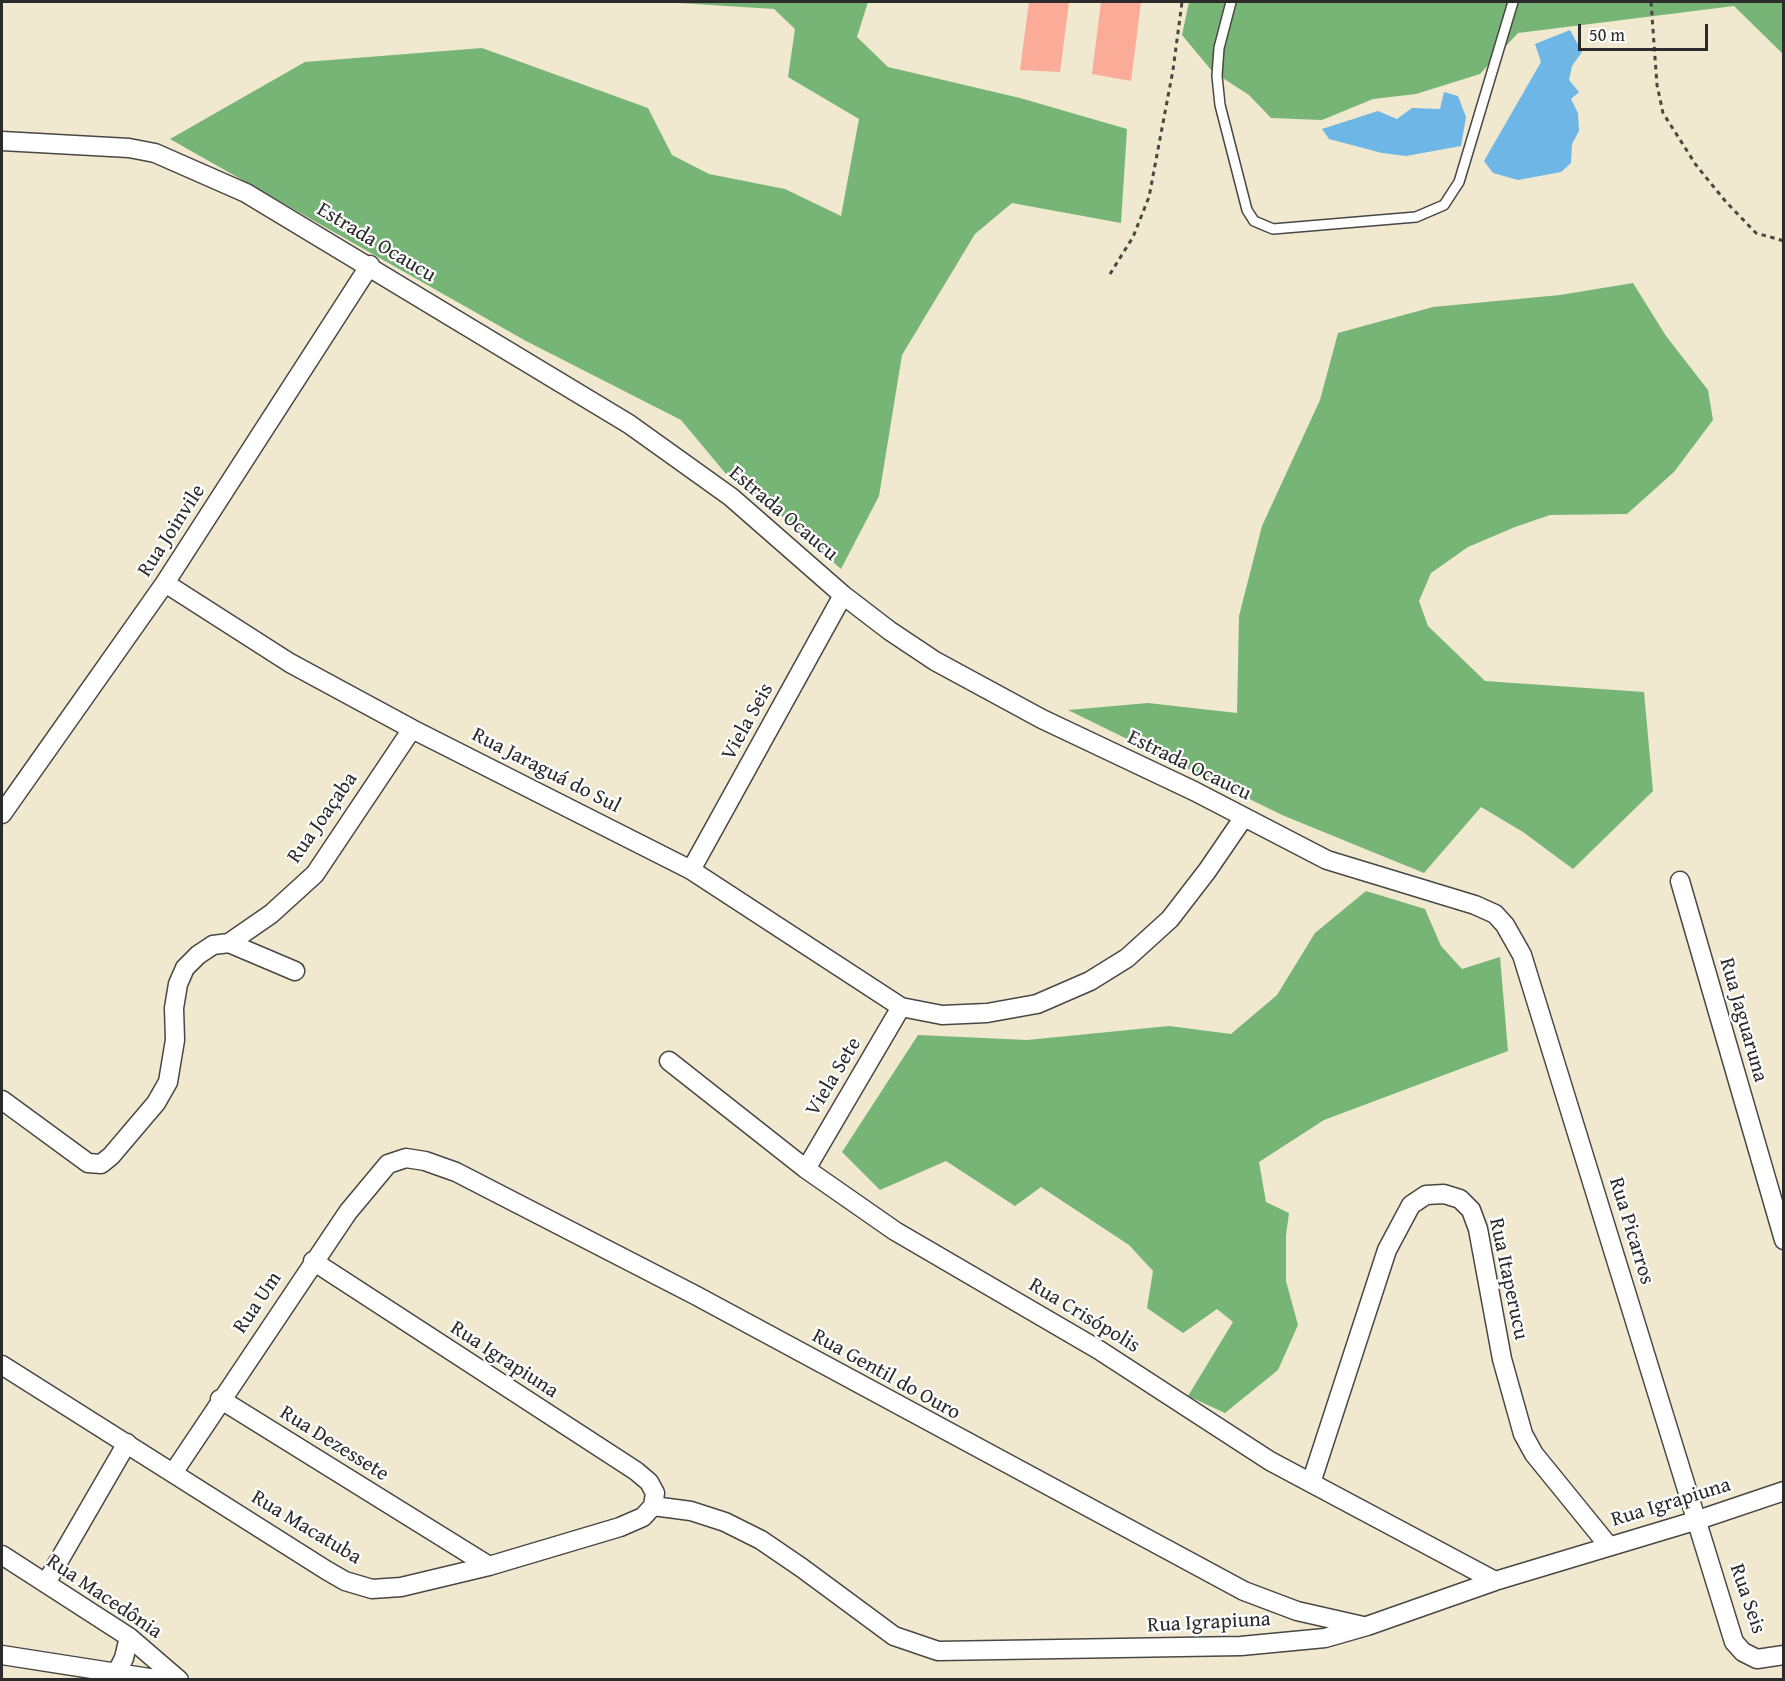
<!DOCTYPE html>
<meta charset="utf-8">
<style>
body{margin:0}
#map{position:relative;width:1785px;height:1681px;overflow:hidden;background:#f0e8cf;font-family:"Gentium Book Plus",serif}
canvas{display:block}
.frame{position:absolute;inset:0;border:3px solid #2b2b2b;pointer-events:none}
.scale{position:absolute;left:1578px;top:24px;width:130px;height:27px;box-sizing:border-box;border:3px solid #2b2b2b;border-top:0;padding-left:8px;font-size:18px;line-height:21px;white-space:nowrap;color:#2b2b2b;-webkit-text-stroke:4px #fff;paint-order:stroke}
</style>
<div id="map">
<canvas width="1785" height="1681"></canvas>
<div class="frame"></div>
<div class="scale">50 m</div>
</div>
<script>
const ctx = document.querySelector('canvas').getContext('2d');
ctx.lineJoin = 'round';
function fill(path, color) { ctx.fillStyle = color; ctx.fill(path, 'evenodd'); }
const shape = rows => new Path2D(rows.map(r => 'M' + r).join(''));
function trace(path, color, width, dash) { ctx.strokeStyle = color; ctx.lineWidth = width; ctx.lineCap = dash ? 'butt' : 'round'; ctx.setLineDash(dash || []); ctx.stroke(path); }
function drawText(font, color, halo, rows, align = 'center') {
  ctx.font = font + ' "Gentium Book Plus",serif'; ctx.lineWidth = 4.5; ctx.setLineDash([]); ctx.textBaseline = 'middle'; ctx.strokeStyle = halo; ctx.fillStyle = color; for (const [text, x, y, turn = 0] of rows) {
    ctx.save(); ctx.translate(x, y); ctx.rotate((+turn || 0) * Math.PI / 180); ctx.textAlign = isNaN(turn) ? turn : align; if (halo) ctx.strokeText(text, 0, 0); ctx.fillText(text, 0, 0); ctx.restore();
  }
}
fill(shape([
 [663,2,868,2,857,37,888,67,1020,98,1127,129,1121,223,1012,203,975,234,902,355,879,496,841,569,770,506,731,480,681,420,526,341,170,139,305,62,482,48,648,108,672,155,709,174,785,189,841,216,859,119,788,77,795,29,774,9],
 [1189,2,1783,2,1783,54,1734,6,1518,33,1480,74,1416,94,1373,99,1322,120,1271,118,1249,95,1212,71,1182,35],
 [1633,283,1666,336,1708,390,1713,420,1674,472,1627,514,1550,515,1515,527,1468,547,1431,573,1419,601,1428,626,1485,681,1644,692,1653,791,1573,869,1523,832,1481,807,1424,873,1282,815,1068,710,1148,703,1237,713,1239,616,1262,526,1320,400,1338,333,1433,307,1560,295],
 [1366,891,1425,909,1441,946,1462,969,1500,957,1508,1051,1324,1120,1259,1162,1266,1202,1289,1213,1286,1235,1286,1281,1298,1325,1278,1370,1225,1413,1188,1396,1233,1322,1217,1309,1183,1333,1147,1308,1153,1271,1129,1245,1041,1187,1015,1206,946,1161,880,1190,842,1152,918,1035,1027,1040,1169,1026,1231,1034,1277,995,1315,933]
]), '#76b576');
fill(shape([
 [1570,30,1582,52,1572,66,1569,80,1579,92,1571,99,1578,113,1579,131,1572,144,1571,163,1561,172,1518,180,1493,173,1484,161,1541,62,1535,44],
 [1444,92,1458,96,1466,117,1461,146,1406,156,1382,153,1329,139,1322,129,1378,111,1397,119,1412,108,1440,109]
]), '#6eb6e5');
fill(shape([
 [1029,2,1069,2,1060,72,1020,70],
 [1101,2,1141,2,1131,81,1092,74]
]), '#fbac99');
const lane = shape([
 [1231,2,1219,48,1217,76,1220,105,1247,210,1254,221,1273,229,1416,217,1444,205,1459,182,1513,2]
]);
const street = shape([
 [2,141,129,148,155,153,246,193,629,424,731,497,843,595,890,631,935,661,1042,719,1194,791,1327,860,1475,905,1495,914,1505,925,1522,955,1734,1642,1743,1652,1757,1659,1784,1655],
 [165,583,290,663,412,729,691,870,901,1007,942,1015,987,1013,1037,1004,1090,981,1127,958,1170,919,1207,871,1244,817],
 [2,814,165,583,370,265],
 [691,870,843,595],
 [1680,881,1784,1240],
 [229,943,271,914,315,874,412,729],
 [669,1061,806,1169,895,1231,1099,1350,1270,1461,1495,1581],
 [2,1100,88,1163,101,1164,111,1156,156,1103,168,1082,175,1040,174,1008,178,984,185,968,198,955,213,945,229,943,295,971],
 [806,1169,901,1007],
 [313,1261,636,1471,649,1482,655,1493,653,1506],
 [2,1365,326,1570,345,1581,372,1589,401,1587,489,1566,620,1527,643,1517,653,1506,691,1511,725,1522,761,1540,802,1568,894,1636,938,1651,1241,1646,1325,1638,1367,1626,1495,1581,1698,1520,1784,1491],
 [220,1399,489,1566],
 [173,1473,348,1212,388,1164,406,1158,425,1161,456,1172,695,1295,1244,1591,1297,1611,1363,1626],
 [1311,1483,1387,1250,1411,1205,1426,1195,1444,1194,1460,1199,1471,1210,1478,1229,1502,1359,1523,1434,1534,1454,1608,1545],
 [2,1555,129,1637,179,1680],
 [46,1583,127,1443],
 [2,1655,162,1680],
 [117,1672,124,1658,129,1637]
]);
trace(lane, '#494744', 12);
trace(street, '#494744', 21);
trace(shape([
 [1651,2,1657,85,1663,113,1696,165,1726,202,1756,233,1784,241],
 [1110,274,1133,237,1149,197,1173,70,1182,2]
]), '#494744', 3, [4.5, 4.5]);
trace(lane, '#fff', 9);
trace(street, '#fff', 18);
drawText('21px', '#2b2b2b', '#fff', [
 ["Estrada Ocaucu",376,243,31],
 ["Estrada Ocaucu",783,514,40],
 ["Rua Joinvile",172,531,-57],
 ["Viela Seis",748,722,-61],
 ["Estrada Ocaucu",1189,766,26],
 ["Rua Jaraguá do Sul",546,771,27],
 ["Rua Joaçaba",323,818,-55],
 ["Rua Jaguaruna",1743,1020,74],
 ["Viela Sete",834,1077,-59],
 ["Rua Picarros",1631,1231,73],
 ["Rua Itaperucu",1508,1279,78],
 ["Rua Um",258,1303,-56],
 ["Rua Crisópolis",1084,1316,31],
 ["Rua Igrapiuna",504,1360,33],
 ["Rua Gentil do Ouro",886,1375,29],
 ["Rua Dezessete",334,1444,32],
 ["Rua Igrapiuna",1671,1503,-17],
 ["Rua Macatuba",306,1528,31],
 ["Rua Macedônia",104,1597,34],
 ["Rua Seis",1747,1599,71],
 ["Rua Igrapiuna",1209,1623,-3]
]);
</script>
